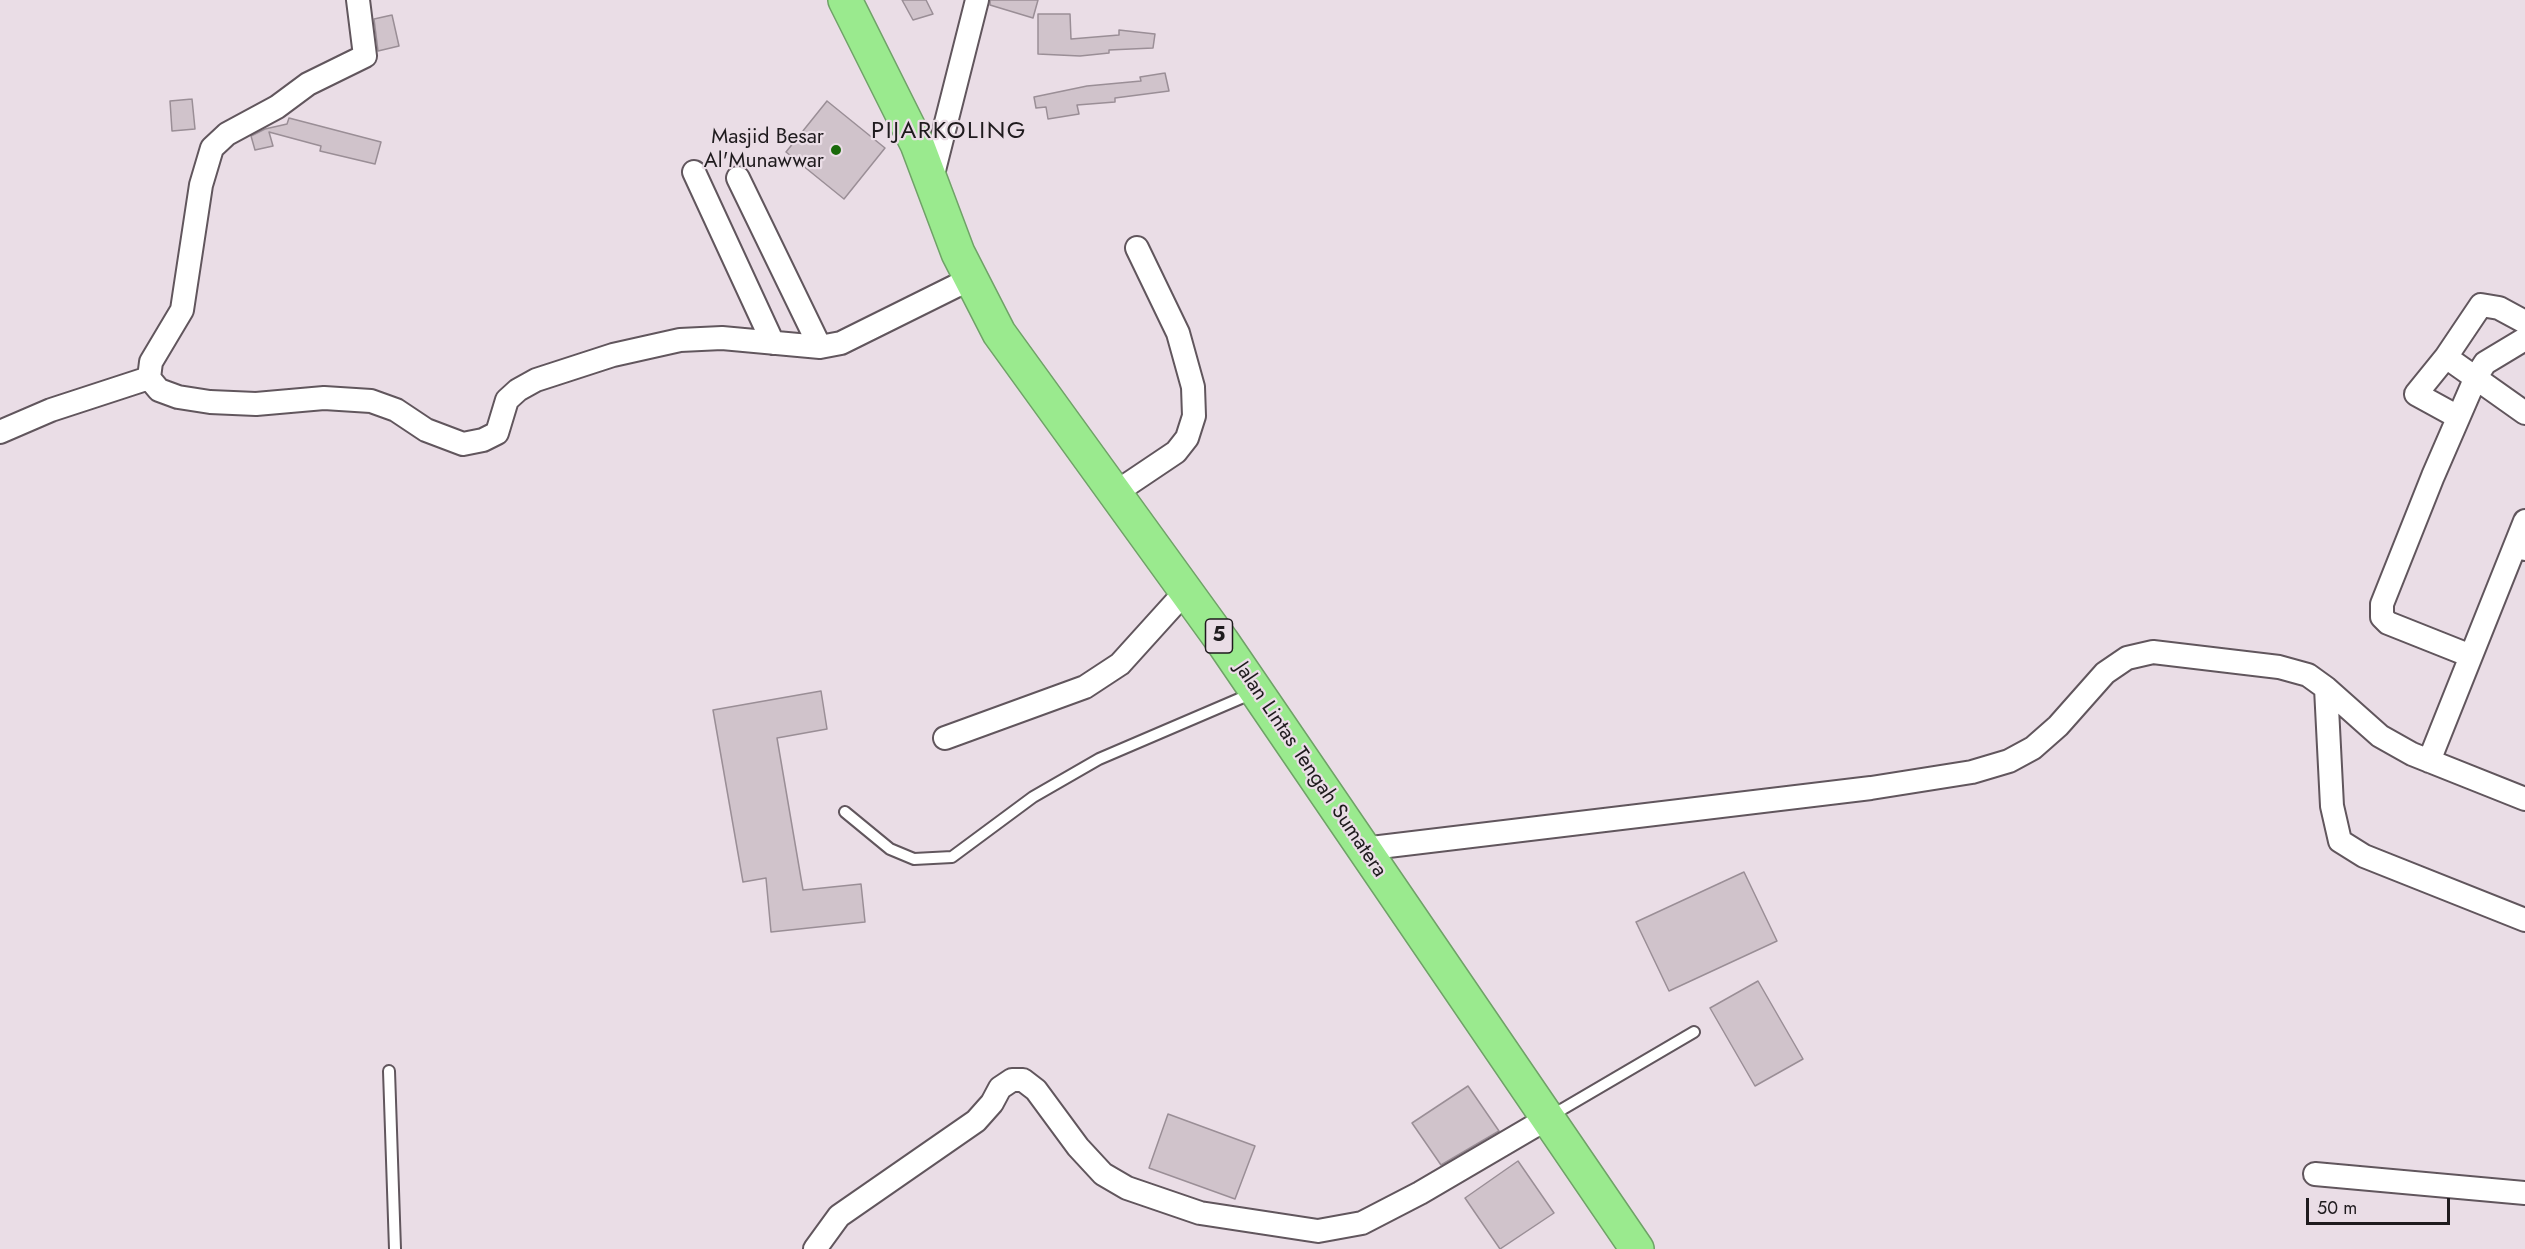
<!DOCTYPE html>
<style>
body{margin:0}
#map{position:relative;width:2525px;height:1249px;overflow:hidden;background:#eadde6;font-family:Jost,sans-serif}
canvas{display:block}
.scale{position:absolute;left:2306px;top:1198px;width:144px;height:27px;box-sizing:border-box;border:3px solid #1f1b1e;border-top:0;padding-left:8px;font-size:18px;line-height:21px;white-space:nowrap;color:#1f1b1e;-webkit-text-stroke:4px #eadde6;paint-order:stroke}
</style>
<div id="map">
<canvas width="2525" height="1249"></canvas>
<div class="scale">50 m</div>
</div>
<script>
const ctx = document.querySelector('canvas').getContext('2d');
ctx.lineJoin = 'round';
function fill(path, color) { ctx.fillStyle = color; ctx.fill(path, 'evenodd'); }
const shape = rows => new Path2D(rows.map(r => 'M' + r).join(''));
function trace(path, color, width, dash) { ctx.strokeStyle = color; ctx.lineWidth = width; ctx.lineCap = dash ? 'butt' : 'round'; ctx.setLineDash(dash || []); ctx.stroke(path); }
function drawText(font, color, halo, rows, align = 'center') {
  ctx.font = font + ' Jost,sans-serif'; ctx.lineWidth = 4.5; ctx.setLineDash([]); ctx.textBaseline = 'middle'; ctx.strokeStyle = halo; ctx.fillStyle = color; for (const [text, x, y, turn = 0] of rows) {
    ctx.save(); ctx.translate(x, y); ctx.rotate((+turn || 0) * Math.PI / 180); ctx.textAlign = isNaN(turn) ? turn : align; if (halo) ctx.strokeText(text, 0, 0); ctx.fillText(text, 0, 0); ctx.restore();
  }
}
const building = shape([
 [902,0,926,0,933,14,913,20,902,0],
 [990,0,1038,0,1033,18,990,5,990,0],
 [1038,14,1070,14,1071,39,1119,35,1119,30,1155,34,1153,48,1109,50,1109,53,1080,56,1038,54,1038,14],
 [392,15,399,46,378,51,374,19,392,15],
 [1165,73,1169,91,1115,98,1115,102,1077,105,1079,114,1048,119,1046,107,1036,108,1034,97,1087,86,1141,81,1140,77,1165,73],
 [192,99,195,129,172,131,170,101,192,99],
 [827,101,885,148,844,199,786,152,827,101],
 [289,118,381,142,375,164,320,151,321,146,269,132,273,146,255,150,251,136,265,129,287,124,289,118],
 [821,691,827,729,777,738,803,890,861,884,865,922,771,932,766,878,743,882,713,710,821,691],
 [1744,872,1777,941,1669,991,1636,922,1744,872],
 [1758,981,1803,1059,1755,1086,1710,1008,1758,981],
 [1468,1086,1499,1131,1441,1165,1412,1123,1468,1086],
 [1168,1114,1255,1146,1235,1199,1149,1168,1168,1114],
 [1518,1161,1554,1213,1500,1249,1465,1198,1518,1161]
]);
fill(building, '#d0c3cb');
trace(building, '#9a8e96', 1.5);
const lane = shape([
 [845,812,890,849,914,859,952,857,1033,797,1099,759,1253,693],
 [389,1071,395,1249],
 [1549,1117,1694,1032]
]);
const street = shape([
 [358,0,365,56,308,84,277,107,227,134,212,148,201,185,182,310,151,362,149,378,159,390,178,397,210,402,256,404,324,398,371,401,396,410,426,430,463,444,483,440,497,433,507,400,518,390,536,380,613,355,680,340,722,338,820,347],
 [694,172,773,343],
 [738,178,820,347,841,343,972,278],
 [931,182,977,0],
 [2525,322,2499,308,2481,305,2446,357,2525,413],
 [2446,357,2416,394,2458,417],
 [0,432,51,410,149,378],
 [1115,493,1176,452,1187,438,1194,416,1193,387,1178,333,1137,248],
 [2515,546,2525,521],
 [2471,656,2388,623,2382,617,2382,604,2433,476,2476,377,2485,363,2525,339],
 [2326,688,2332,806,2340,841,2364,856,2525,920],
 [945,738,1085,687,1120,664,1186,591],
 [2429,761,2515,546,2525,549],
 [1363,849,1871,788,1972,772,2009,761,2033,748,2058,726,2105,673,2127,658,2153,652,2279,667,2308,675,2326,688,2380,736,2412,754,2525,799],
 [2315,1174,2525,1193],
 [815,1249,839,1216,976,1121,992,1103,1000,1088,1012,1080,1023,1080,1036,1090,1078,1147,1103,1174,1127,1188,1200,1213,1318,1231,1362,1223,1420,1193,1548,1118]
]);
const highway = shape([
 [845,0,917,144,958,253,999,333,1222,641,1637,1249]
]);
trace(lane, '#61565d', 14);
trace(street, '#61565d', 26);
trace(highway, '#6fa267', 36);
trace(lane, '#fff', 10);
trace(street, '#fff', 22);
trace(highway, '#9aea8e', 33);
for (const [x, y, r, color] of [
 [836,150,6,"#19690a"]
]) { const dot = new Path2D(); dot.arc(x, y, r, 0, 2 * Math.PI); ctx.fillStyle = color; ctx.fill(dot); trace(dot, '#eadde6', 2); }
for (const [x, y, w] of [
 [1219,636,27]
]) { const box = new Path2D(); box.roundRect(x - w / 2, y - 17, w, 34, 4.5); ctx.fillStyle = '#eadde6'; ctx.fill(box); trace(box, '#1f1b1e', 1.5); }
drawText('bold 20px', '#1f1b1e', null, [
 ["5",1219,636]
]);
drawText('21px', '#1f1b1e', '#eadde6', [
 ["Masjid Besar",824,138],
 ["Al'Munawwar",824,162]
], 'right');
drawText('21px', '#1f1b1e', '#eadde6', [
 ["Jalan Lintas Tengah Sumatera",1310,770,56]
]);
ctx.letterSpacing = '1.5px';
drawText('24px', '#1f1b1e', '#eadde6', [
 ["PIJARKOLING",949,132]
]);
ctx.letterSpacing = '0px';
</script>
